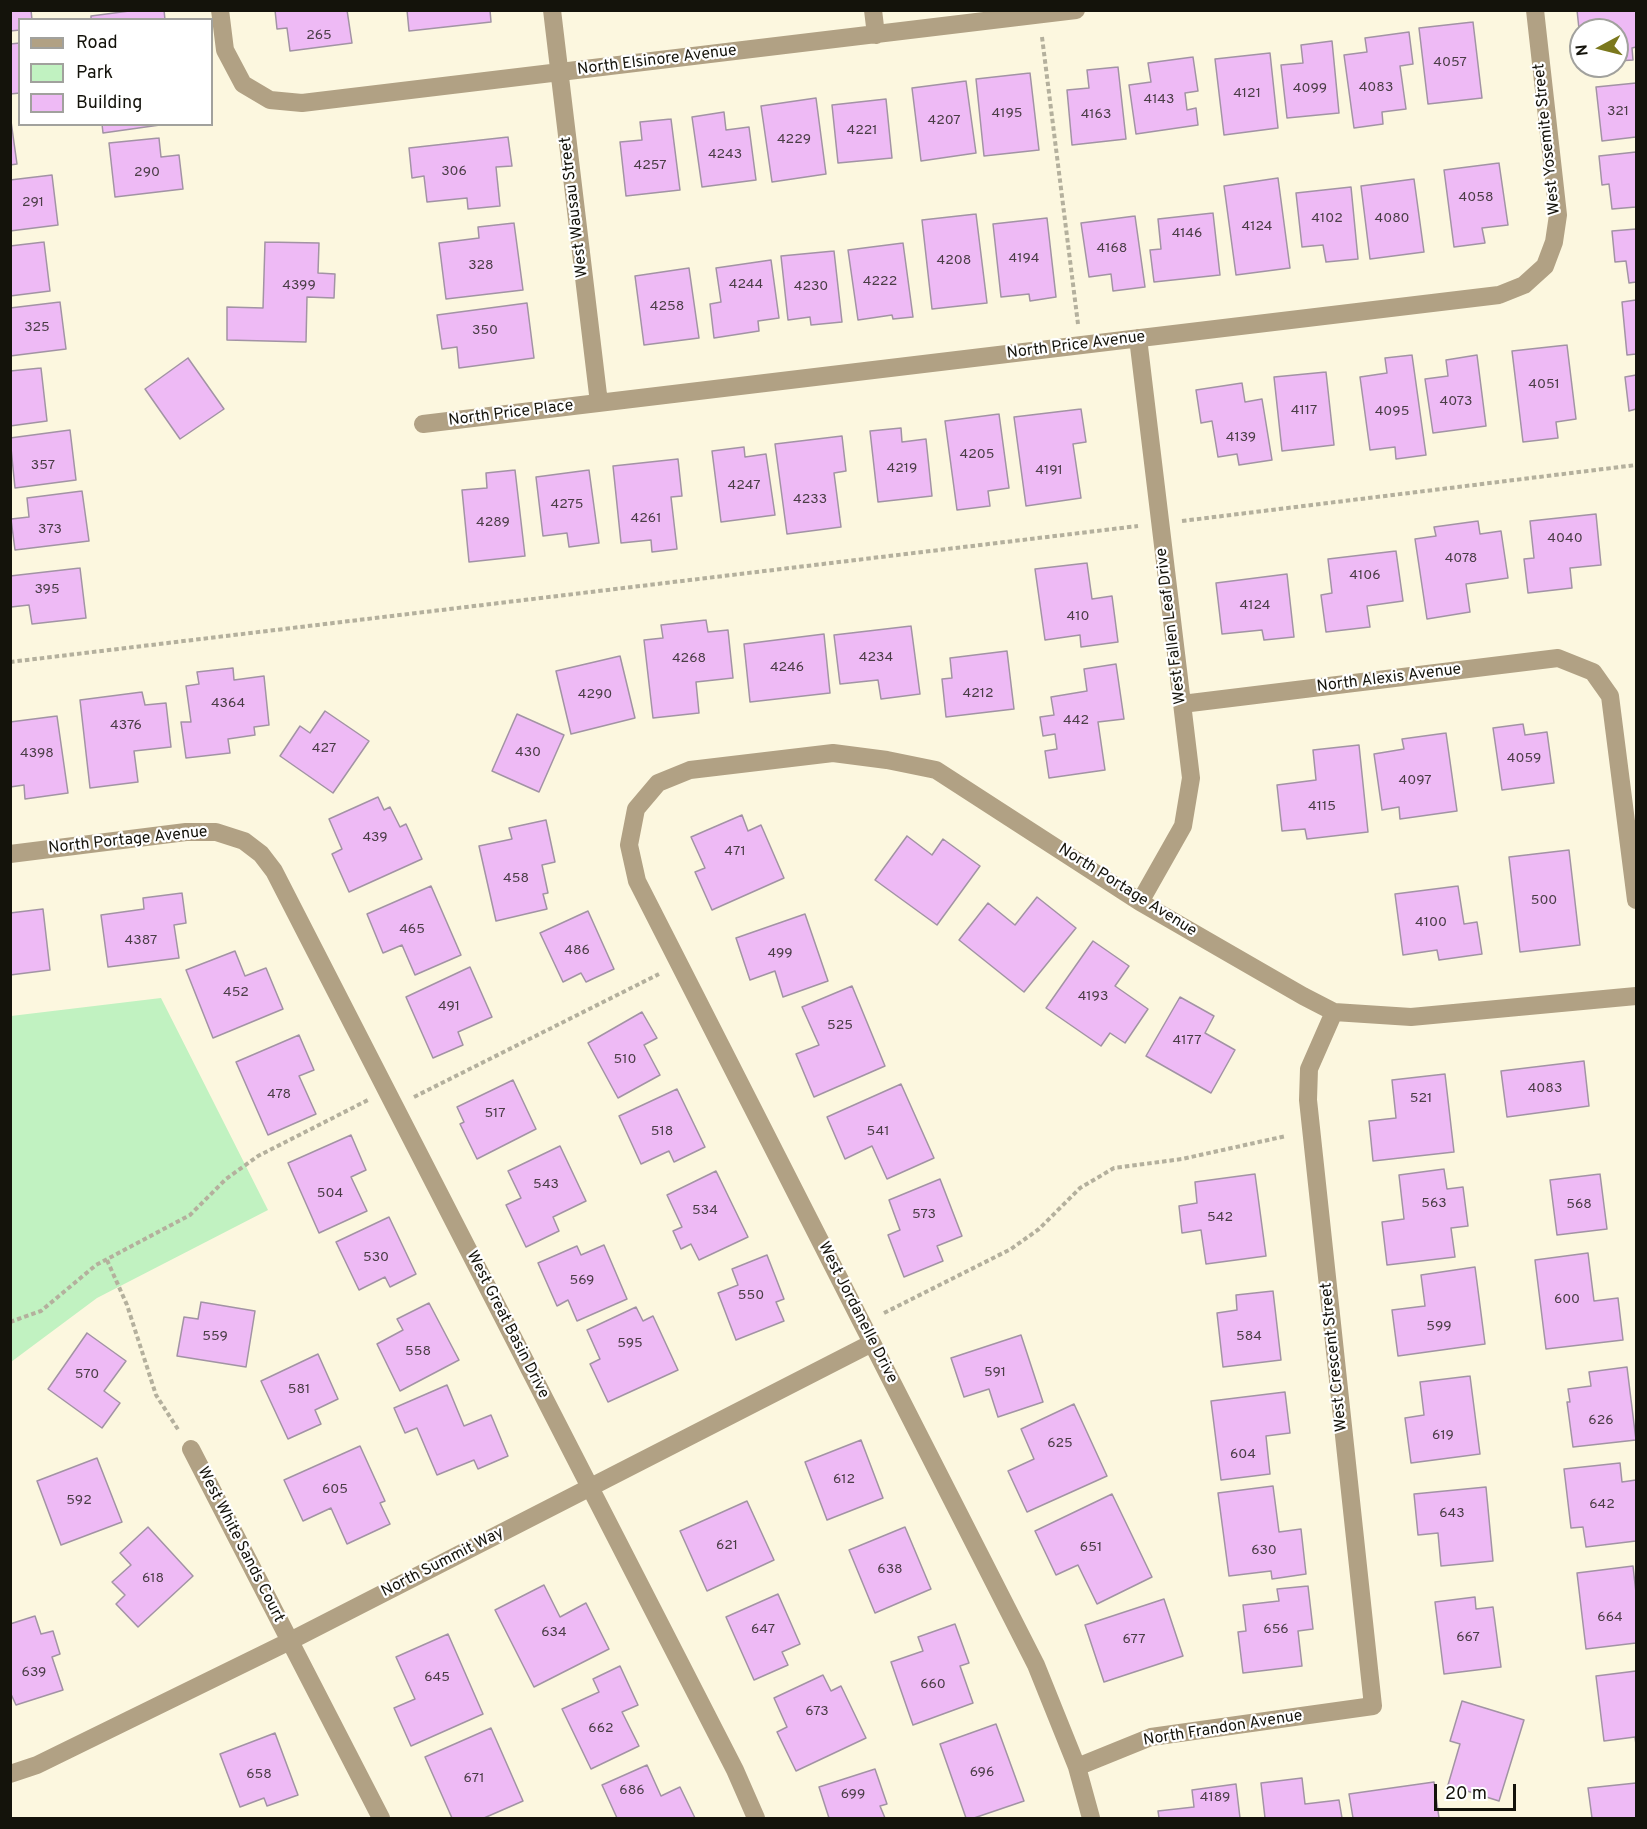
<!DOCTYPE html>
<style>
body{margin:0}
#map{position:relative;width:1647px;height:1829px;overflow:hidden;background:#fcf7df;font-family:Overpass,sans-serif}
canvas{display:block}
.frame{position:absolute;inset:0;border:12px solid #14130b;pointer-events:none}
.legend{position:absolute;left:18px;top:18px;width:195px;height:108px;box-sizing:border-box;background:#fff;border:2px solid #a1a19d;margin:0;padding:8px 10px;list-style:none;font-size:18px;color:#14130b}
.legend li{display:flex;align-items:center;gap:12px;height:30px}
.legend b{width:30px;border:2px solid #a1a19d}
.north{position:absolute;left:1569px;top:18px;width:60px;height:60px;box-sizing:border-box;background:#fff;border:2px solid #a1a19d;border-radius:50%;rotate:263deg;font-size:16px;font-weight:700;line-height:24px;text-align:center;color:#14130b}
.north::after{content:'';display:block;margin:auto;width:21px;height:27px;background:#7b781d;clip-path:polygon(50% 0,100% 100%,50% 72%,0 100%)}
.scale{position:absolute;left:1434px;top:1784px;width:82px;height:27px;box-sizing:border-box;border:3px solid #14130b;border-top:0;padding-left:8px;font-size:18px;line-height:21px;white-space:nowrap;color:#14130b;-webkit-text-stroke:4px #fff;paint-order:stroke}
</style>
<div id="map">
<canvas width="1647" height="1829"></canvas>
<div class="frame"></div>
<ul class="legend">
<li><b style="height:8px;background:#b1a184"></b>Road</li>
<li><b style="height:16px;background:#c1f2c1"></b>Park</li>
<li><b style="height:16px;background:#eebaf5"></b>Building</li>
</ul>
<div class="north">N</div>
<div class="scale">20 m</div>
</div>
<script>
const ctx = document.querySelector('canvas').getContext('2d');
ctx.lineJoin = 'round';
function fill(path, color) { ctx.fillStyle = color; ctx.fill(path, 'evenodd'); }
const shape = rows => new Path2D(rows.map(r => 'M' + r).join(''));
function trace(path, color, width, dash) { ctx.strokeStyle = color; ctx.lineWidth = width; ctx.lineCap = dash ? 'butt' : 'round'; ctx.setLineDash(dash || []); ctx.stroke(path); }
function drawText(font, color, halo, rows, align = 'center') {
  ctx.font = font + ' Overpass,sans-serif'; ctx.lineWidth = 4.5; ctx.setLineDash([]); ctx.textBaseline = 'middle'; ctx.strokeStyle = halo; ctx.fillStyle = color; for (const [text, x, y, turn = 0] of rows) {
    ctx.save(); ctx.translate(x, y); ctx.rotate((+turn || 0) * Math.PI / 180); ctx.textAlign = isNaN(turn) ? turn : align; if (halo) ctx.strokeText(text, 0, 0); ctx.fillText(text, 0, 0); ctx.restore();
  }
}
fill(shape([
 [161,998,268,1210,97,1298,11,1362,11,1016]
]), '#c1f2c1');
const building = shape([
 [10,10,31,10,32,20,20,20,20,30,10,31,10,10],
 [137,10,164,10,165,20,91,20,91,16,137,10],
 [275,10,347,10,352,43,290,51,287,28,277,29,275,10],
 [407,10,490,10,491,22,409,31,407,10],
 [1577,10,1636,10,1636,47,1632,48,1633,60,1617,61,1617,30,1596,30,1595,27,1579,29,1577,10],
 [1473,22,1482,98,1428,104,1419,28,1473,22],
 [1409,32,1413,64,1400,66,1406,109,1382,112,1383,124,1354,128,1344,55,1367,52,1365,38,1409,32],
 [1332,41,1339,113,1287,118,1281,65,1303,63,1301,45,1332,41],
 [20,43,20,93,10,94,10,44,20,43],
 [1270,53,1278,128,1224,135,1215,59,1270,53],
 [1193,57,1198,91,1185,93,1187,110,1196,108,1198,125,1136,134,1129,85,1151,82,1148,63,1193,57],
 [1118,67,1126,139,1072,145,1067,90,1089,88,1087,70,1118,67],
 [1030,73,1039,150,984,156,976,79,1030,73],
 [966,81,976,153,921,161,912,88,966,81],
 [1636,83,1636,137,1602,141,1596,87,1636,83],
 [816,98,826,174,772,182,761,106,816,98],
 [886,99,892,158,838,163,832,105,886,99],
 [724,112,726,130,749,127,756,180,702,187,692,117,724,112],
 [10,114,17,164,10,165,10,114],
 [671,119,680,190,626,196,620,142,642,140,640,122,671,119],
 [102,124,167,124,103,133,102,124],
 [508,137,512,166,496,167,500,206,468,209,467,198,427,202,424,176,412,178,409,148,508,137],
 [159,138,161,157,179,155,183,189,115,197,109,143,159,138],
 [1636,152,1636,207,1612,209,1609,184,1602,185,1599,156,1636,152],
 [1499,163,1508,225,1482,228,1485,243,1454,247,1444,170,1499,163],
 [52,175,58,225,10,231,10,180,52,175],
 [1278,178,1290,268,1236,275,1224,186,1278,178],
 [1414,179,1424,252,1370,259,1361,186,1414,179],
 [1351,187,1358,259,1326,262,1323,245,1302,247,1296,193,1351,187],
 [1213,213,1220,275,1154,282,1150,250,1161,249,1158,219,1213,213],
 [976,214,987,303,932,309,922,220,976,214],
 [1135,216,1145,287,1113,291,1111,274,1089,277,1081,223,1135,216],
 [1047,218,1056,297,1030,301,1029,294,1001,297,993,224,1047,218],
 [514,223,523,290,446,299,439,243,479,238,478,227,514,223],
 [1636,229,1636,282,1629,283,1626,261,1615,262,1612,231,1636,229],
 [44,242,50,291,10,296,10,246,44,242],
 [265,242,319,243,318,273,335,274,334,298,307,297,306,342,227,340,227,307,263,308,265,242],
 [903,243,913,317,893,319,892,315,858,320,848,250,903,243],
 [834,251,842,322,811,325,810,317,788,320,781,256,834,251],
 [771,260,779,318,758,321,759,331,714,338,710,304,721,302,716,268,771,260],
 [689,268,699,338,644,345,635,276,689,268],
 [1636,300,1636,354,1627,355,1622,302,1636,300],
 [60,302,66,349,10,356,10,308,60,302],
 [527,303,534,358,459,368,457,347,442,349,437,315,527,303],
 [1567,345,1576,419,1556,422,1558,438,1523,442,1512,351,1567,345],
 [1412,355,1426,455,1396,459,1395,447,1370,450,1360,377,1387,373,1385,358,1412,355],
 [1477,355,1486,426,1433,433,1425,379,1448,376,1446,360,1477,355],
 [188,358,224,409,180,439,145,389,188,358],
 [41,368,47,421,10,426,10,371,41,368],
 [1326,372,1334,445,1282,451,1274,377,1326,372],
 [1636,375,1636,409,1629,411,1625,377,1636,375],
 [1242,383,1245,402,1262,399,1272,460,1239,465,1237,454,1218,457,1212,421,1201,423,1196,390,1242,383],
 [1081,409,1086,442,1073,444,1081,498,1026,506,1014,417,1081,409],
 [999,414,1009,488,988,491,990,506,957,510,945,421,999,414],
 [901,428,902,442,926,439,932,496,878,502,870,431,901,428],
 [70,430,76,480,15,488,10,438,70,430],
 [842,436,846,471,834,473,841,527,787,534,775,444,842,436],
 [744,447,745,457,766,454,775,515,721,522,712,451,744,447],
 [678,459,682,496,671,497,677,549,652,552,651,540,621,543,613,466,678,459],
 [515,470,525,556,469,562,462,490,487,488,486,473,515,470],
 [589,470,599,543,569,547,567,533,543,536,536,477,589,470],
 [82,491,89,541,15,550,11,519,29,517,27,498,82,491],
 [1596,514,1601,565,1570,568,1572,588,1528,593,1524,559,1534,558,1530,521,1596,514],
 [1478,521,1480,534,1501,531,1508,578,1466,584,1470,612,1427,619,1415,539,1436,536,1434,527,1478,521],
 [1396,551,1403,601,1367,606,1370,627,1326,632,1321,595,1332,593,1328,559,1396,551],
 [1087,563,1092,599,1112,596,1118,642,1081,647,1080,635,1045,640,1035,569,1087,563],
 [80,568,86,618,32,624,29,605,11,607,10,576,80,568],
 [1287,574,1294,637,1264,640,1262,630,1222,634,1216,583,1287,574],
 [706,620,708,632,728,630,733,678,696,682,699,713,653,718,644,640,663,638,661,625,706,620],
 [911,626,920,694,881,699,878,680,840,684,834,635,911,626],
 [824,634,830,693,750,702,744,644,824,634],
 [1007,651,1014,709,946,717,942,679,952,678,950,658,1007,651],
 [620,656,635,718,571,734,556,671,620,656],
 [1116,664,1124,719,1098,722,1105,770,1049,778,1045,751,1057,749,1055,734,1043,736,1040,717,1054,715,1051,697,1087,691,1084,669,1116,664],
 [233,668,234,680,264,676,269,725,254,727,255,735,228,739,230,753,186,758,181,722,191,722,186,686,199,684,197,672,233,668],
 [142,692,145,705,166,703,171,747,134,751,138,782,90,788,80,700,142,692],
 [325,711,369,741,333,793,280,756,300,726,310,733,325,711],
 [517,714,564,735,539,792,492,771,517,714],
 [57,716,68,793,25,799,24,785,10,787,10,722,57,716],
 [1523,724,1525,735,1547,732,1554,783,1502,790,1493,728,1523,724],
 [1446,733,1457,811,1400,819,1399,807,1382,810,1374,754,1404,749,1402,739,1446,733],
 [1359,745,1368,832,1307,839,1305,829,1282,831,1277,785,1316,780,1313,750,1359,745],
 [378,797,384,810,390,807,400,827,406,824,422,859,349,892,332,854,342,849,329,819,378,797],
 [742,815,748,831,761,825,784,878,712,910,695,872,705,868,691,837,742,815],
 [546,820,555,862,542,865,548,893,543,894,547,909,496,921,479,846,512,839,509,828,546,820],
 [907,836,932,855,943,839,980,866,937,925,875,880,907,836],
 [1569,850,1580,945,1520,952,1509,857,1569,850],
 [431,886,461,955,415,975,402,945,383,953,367,914,431,886],
 [1458,886,1464,924,1477,922,1482,954,1439,960,1437,950,1403,955,1395,894,1458,886],
 [182,893,186,923,174,925,179,958,108,967,101,915,144,909,143,898,182,893],
 [1037,897,1076,928,1024,992,959,940,988,903,1015,925,1037,897],
 [43,909,50,970,10,975,10,913,43,909],
 [588,911,614,969,586,982,581,973,563,982,540,933,588,911],
 [805,914,828,981,783,997,775,971,750,980,736,938,805,914],
 [1093,941,1129,966,1115,986,1148,1009,1125,1043,1110,1033,1101,1046,1046,1008,1093,941],
 [235,951,245,976,266,968,283,1009,213,1038,186,970,235,951],
 [470,967,492,1017,458,1032,463,1045,433,1058,406,997,470,967],
 [852,986,885,1066,814,1097,796,1054,819,1045,802,1007,852,986],
 [1180,997,1214,1016,1205,1033,1235,1050,1211,1093,1146,1056,1180,997],
 [642,1012,657,1038,644,1045,660,1075,618,1098,588,1043,642,1012],
 [299,1035,314,1070,299,1076,316,1114,268,1135,236,1062,299,1035],
 [1584,1061,1589,1106,1507,1117,1501,1071,1584,1061],
 [1445,1074,1454,1152,1373,1161,1369,1121,1396,1118,1392,1080,1445,1074],
 [513,1080,536,1129,477,1159,460,1124,464,1122,457,1107,513,1080],
 [901,1084,934,1158,887,1179,872,1146,845,1159,827,1117,901,1084],
 [677,1089,705,1147,674,1162,669,1151,641,1164,619,1116,677,1089],
 [351,1135,366,1170,351,1177,367,1211,319,1233,288,1163,351,1135],
 [560,1146,586,1201,553,1217,559,1231,526,1247,506,1205,521,1198,508,1171,560,1146],
 [1444,1169,1447,1189,1463,1187,1468,1226,1451,1228,1455,1257,1387,1265,1382,1222,1404,1219,1399,1175,1444,1169],
 [716,1171,748,1237,699,1260,691,1244,681,1249,673,1231,682,1227,667,1195,716,1171],
 [1255,1174,1266,1256,1206,1264,1201,1230,1182,1233,1179,1206,1197,1203,1195,1182,1255,1174],
 [1600,1174,1607,1229,1557,1235,1550,1180,1600,1174],
 [940,1179,962,1236,937,1246,943,1261,904,1277,888,1235,900,1230,889,1200,940,1179],
 [389,1217,416,1274,390,1287,385,1277,359,1290,336,1242,389,1217],
 [604,1245,627,1299,577,1321,568,1300,557,1306,538,1263,577,1246,581,1255,604,1245],
 [1588,1253,1594,1301,1618,1298,1623,1340,1546,1349,1535,1260,1588,1253],
 [767,1255,784,1299,776,1302,784,1321,736,1340,718,1293,738,1285,732,1269,767,1255],
 [1475,1267,1485,1344,1398,1356,1392,1310,1425,1306,1421,1275,1475,1267],
 [1273,1291,1281,1360,1223,1367,1217,1313,1237,1310,1236,1295,1273,1291],
 [201,1302,255,1311,246,1367,177,1356,184,1317,198,1319,201,1302],
 [429,1303,459,1360,400,1391,377,1344,403,1330,397,1319,429,1303],
 [636,1307,643,1321,653,1316,678,1370,608,1402,590,1364,600,1359,587,1330,636,1307],
 [87,1333,126,1361,104,1391,120,1403,102,1428,48,1389,87,1333],
 [1021,1335,1043,1402,998,1417,989,1389,964,1397,951,1358,1021,1335],
 [318,1354,338,1399,315,1410,321,1424,288,1439,261,1381,318,1354],
 [1627,1367,1636,1440,1573,1447,1567,1402,1570,1402,1568,1389,1591,1386,1589,1372,1627,1367],
 [1470,1376,1480,1454,1411,1463,1405,1418,1424,1415,1420,1382,1470,1376],
 [447,1385,464,1426,491,1415,508,1456,478,1469,474,1460,437,1475,417,1428,405,1433,394,1408,447,1385],
 [1285,1392,1290,1433,1266,1436,1270,1474,1221,1480,1211,1401,1285,1392],
 [1074,1404,1107,1476,1027,1512,1008,1471,1034,1459,1021,1429,1074,1404],
 [861,1440,883,1498,827,1520,805,1462,861,1440],
 [360,1446,385,1501,380,1503,390,1524,347,1544,331,1508,303,1521,284,1480,360,1446],
 [97,1458,122,1522,61,1545,37,1481,97,1458],
 [1620,1463,1622,1482,1636,1480,1636,1541,1586,1547,1583,1527,1571,1528,1564,1469,1620,1463],
 [1273,1486,1279,1532,1301,1529,1306,1574,1272,1579,1271,1571,1229,1576,1218,1493,1273,1486],
 [1486,1487,1493,1561,1441,1566,1438,1533,1418,1535,1414,1494,1486,1487],
 [1112,1494,1152,1577,1097,1604,1078,1565,1056,1575,1035,1531,1112,1494],
 [747,1501,774,1560,707,1591,680,1531,747,1501],
 [148,1527,193,1576,138,1627,116,1604,125,1595,112,1582,131,1565,120,1553,148,1527],
 [905,1527,931,1589,875,1613,849,1550,905,1527],
 [1633,1566,1636,1593,1636,1643,1586,1649,1577,1573,1633,1566],
 [544,1585,560,1617,586,1603,609,1649,534,1687,495,1610,544,1585],
 [1308,1586,1313,1629,1298,1631,1302,1666,1243,1673,1238,1632,1246,1631,1243,1605,1279,1601,1277,1589,1308,1586],
 [778,1594,800,1644,782,1652,788,1665,754,1680,726,1617,778,1594],
 [1475,1597,1476,1609,1493,1607,1501,1667,1444,1674,1435,1602,1475,1597],
 [1164,1599,1183,1656,1104,1682,1085,1625,1164,1599],
 [35,1616,41,1634,53,1631,60,1654,52,1657,63,1690,16,1705,10,1692,10,1624,35,1616],
 [955,1624,969,1663,960,1666,973,1703,913,1725,891,1662,923,1651,918,1637,955,1624],
 [448,1634,483,1714,411,1746,394,1708,415,1699,396,1657,448,1634],
 [620,1666,638,1705,622,1712,639,1746,591,1769,562,1709,599,1692,593,1679,620,1666],
 [1636,1671,1636,1745,1635,1737,1604,1741,1596,1676,1636,1671],
 [823,1675,831,1691,841,1686,866,1738,796,1771,777,1732,787,1727,774,1698,823,1675],
 [1462,1701,1524,1720,1499,1801,1448,1785,1460,1744,1450,1741,1462,1701],
 [996,1724,1024,1801,974,1818,966,1818,940,1744,996,1724],
 [491,1728,523,1801,484,1818,452,1818,425,1757,491,1728],
 [275,1733,298,1795,267,1806,264,1798,240,1807,220,1754,275,1733],
 [647,1765,661,1796,680,1787,695,1818,617,1818,602,1785,647,1765],
 [875,1769,887,1804,880,1806,885,1818,827,1818,829,1818,819,1787,875,1769],
 [1302,1778,1305,1804,1339,1800,1342,1818,1265,1818,1261,1783,1302,1778],
 [1434,1782,1439,1818,1353,1818,1349,1794,1434,1782],
 [1636,1783,1636,1818,1592,1818,1588,1788,1636,1783],
 [1236,1784,1240,1818,1159,1818,1158,1811,1194,1807,1192,1790,1236,1784]
]);
fill(building, '#eebaf5');
trace(building, '#a293a4', 1.5);
trace(shape([
 [1042,37,1078,324],
 [1182,521,1636,465],
 [10,662,1138,526],
 [414,1097,659,974],
 [107,1260,127,1305,156,1395,179,1431],
 [884,1313,1011,1249,1039,1229,1080,1188,1114,1168,1182,1159,1286,1136],
 [10,1322,41,1311,96,1265,190,1215,226,1179,258,1156,368,1100]
]), '#b4b09d', 4, [4.5, 3]);
trace(shape([
 [220,10,225,50,243,84,270,100,302,103,1076,10],
 [552,10,599,403],
 [873,10,876,35],
 [1138,338,1191,778,1183,826,1140,902],
 [423,424,1499,295,1524,285,1545,266,1554,242,1558,215,1535,10],
 [1182,704,1558,658,1593,672,1610,696,1636,900],
 [10,854,186,832,216,832,244,841,261,854,274,871,735,1770,756,1818],
 [191,1449,381,1818],
 [1077,1767,1151,1737,1373,1706,1308,1100,1309,1069,1334,1012],
 [10,1774,37,1765,290,1641,872,1343],
 [1091,1818,1077,1767,1036,1665,637,881,629,845,636,809,658,783,690,770,833,753,887,760,936,770,1140,902,1303,996,1334,1012,1411,1017,1636,996]
]), '#b1a184', 18);
drawText('14px', '#4a3d46', null, [
 ["265",319,36],
 ["4057",1450,63],
 ["4083",1376,88],
 ["4099",1310,89],
 ["4121",1247,94],
 ["4143",1159,100],
 ["321",1618,112],
 ["4195",1007,114],
 ["4163",1096,115],
 ["4207",944,121],
 ["4221",862,131],
 ["4229",794,140],
 ["4243",725,155],
 ["4257",650,166],
 ["306",454,172],
 ["290",147,173],
 ["4058",1476,198],
 ["291",33,203],
 ["4102",1327,219],
 ["4080",1392,219],
 ["4124",1257,227],
 ["4146",1187,234],
 ["4168",1112,249],
 ["4194",1024,259],
 ["4208",954,261],
 ["328",481,266],
 ["4222",880,282],
 ["4244",746,285],
 ["4399",299,286],
 ["4230",811,287],
 ["4258",667,307],
 ["325",37,328],
 ["350",485,331],
 ["4051",1544,385],
 ["4073",1456,402],
 ["4117",1304,411],
 ["4095",1392,412],
 ["4139",1241,438],
 ["4205",977,455],
 ["357",43,466],
 ["4219",902,469],
 ["4191",1049,471],
 ["4247",744,486],
 ["4233",810,500],
 ["4275",567,505],
 ["4261",646,519],
 ["4289",493,523],
 ["373",50,530],
 ["4040",1565,539],
 ["4078",1461,559],
 ["4106",1365,576],
 ["395",47,590],
 ["4124",1255,606],
 ["410",1078,617],
 ["4234",876,658],
 ["4268",689,659],
 ["4246",787,668],
 ["4212",978,694],
 ["4290",595,695],
 ["4364",228,704],
 ["442",1076,721],
 ["4376",126,726],
 ["427",324,749],
 ["430",528,753],
 ["4398",37,754],
 ["4059",1524,759],
 ["4097",1415,781],
 ["4115",1322,807],
 ["439",375,838],
 ["471",735,852],
 ["458",516,879],
 ["500",1544,901],
 ["4100",1431,923],
 ["465",412,930],
 ["4387",141,941],
 ["486",577,951],
 ["499",780,954],
 ["452",236,993],
 ["4193",1093,997],
 ["491",449,1007],
 ["525",840,1026],
 ["4177",1187,1041],
 ["510",625,1060],
 ["4083",1545,1089],
 ["478",279,1095],
 ["521",1421,1099],
 ["517",495,1114],
 ["518",662,1132],
 ["541",878,1132],
 ["543",546,1185],
 ["504",330,1194],
 ["563",1434,1204],
 ["568",1579,1205],
 ["534",705,1211],
 ["573",924,1215],
 ["542",1220,1218],
 ["530",376,1258],
 ["569",582,1281],
 ["550",751,1296],
 ["600",1567,1300],
 ["599",1439,1327],
 ["559",215,1337],
 ["584",1249,1337],
 ["595",630,1344],
 ["558",418,1352],
 ["591",995,1373],
 ["570",87,1375],
 ["581",299,1390],
 ["626",1601,1421],
 ["619",1443,1436],
 ["625",1060,1444],
 ["604",1243,1455],
 ["612",844,1480],
 ["605",335,1490],
 ["592",79,1501],
 ["642",1602,1505],
 ["643",1452,1514],
 ["621",727,1546],
 ["651",1091,1548],
 ["630",1264,1551],
 ["638",890,1570],
 ["618",153,1579],
 ["664",1610,1618],
 ["647",763,1630],
 ["656",1276,1630],
 ["634",554,1633],
 ["667",1468,1638],
 ["677",1134,1640],
 ["639",34,1673],
 ["645",437,1678],
 ["660",933,1685],
 ["673",817,1712],
 ["662",601,1729],
 ["696",982,1773],
 ["658",259,1775],
 ["671",474,1779],
 ["686",632,1791],
 ["699",853,1795],
 ["4189",1215,1798]
]);
drawText('16px', '#14130b', '#fff', [
 ["North Elsinore Avenue",657,61,-7],
 ["West Yosemite Street",1548,139,-96],
 ["West Wausau Street",575,207,-97],
 ["North Price Avenue",1076,346,-7],
 ["North Price Place",511,414,-7],
 ["West Fallen Leaf Drive",1172,626,-97],
 ["North Alexis Avenue",1389,679,-7],
 ["North Portage Avenue",128,841,-6],
 ["North Portage Avenue",1127,891,32],
 ["West Jordanelle Drive",857,1313,63],
 ["West Great Basin Drive",507,1325,63],
 ["West Crescent Street",1335,1357,-96],
 ["West White Sands Court",240,1545,63],
 ["North Summit Way",443,1563,-27],
 ["North Frandon Avenue",1223,1729,-9]
]);
</script>
